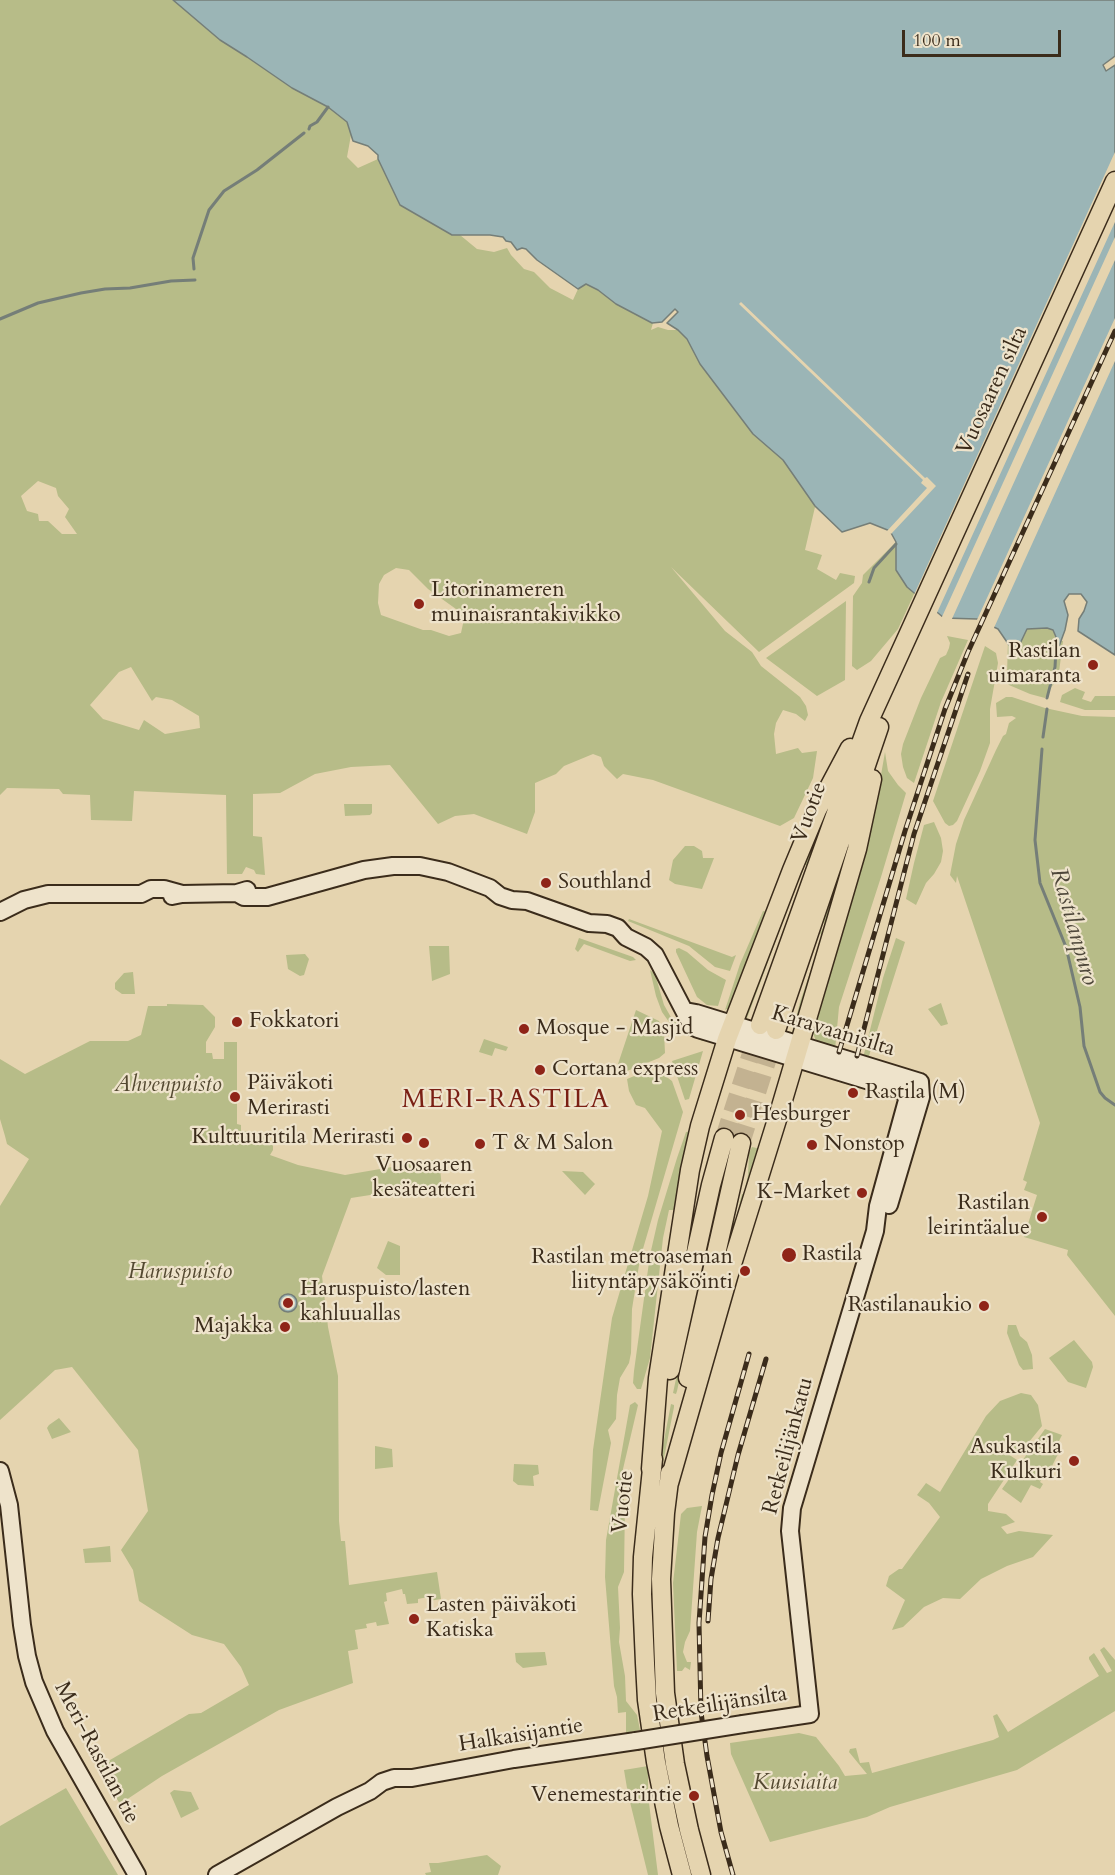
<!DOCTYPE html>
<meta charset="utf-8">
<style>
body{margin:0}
#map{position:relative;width:1115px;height:1875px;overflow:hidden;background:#e5d4af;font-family:Cardo,serif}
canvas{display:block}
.scale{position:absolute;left:902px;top:30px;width:159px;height:27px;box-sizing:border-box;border:3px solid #3b2c1b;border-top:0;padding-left:8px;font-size:18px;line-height:21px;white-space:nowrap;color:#3b2c1b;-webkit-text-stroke:4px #eee3cb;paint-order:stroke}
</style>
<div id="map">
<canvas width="1115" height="1875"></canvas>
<div class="scale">100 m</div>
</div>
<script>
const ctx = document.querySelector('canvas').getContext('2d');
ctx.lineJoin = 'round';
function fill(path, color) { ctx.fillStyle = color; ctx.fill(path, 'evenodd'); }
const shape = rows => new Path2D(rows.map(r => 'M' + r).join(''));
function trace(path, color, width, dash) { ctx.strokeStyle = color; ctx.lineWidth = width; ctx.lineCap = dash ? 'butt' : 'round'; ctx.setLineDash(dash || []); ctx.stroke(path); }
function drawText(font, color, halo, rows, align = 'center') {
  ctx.font = font + ' Cardo,serif'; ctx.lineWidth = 4.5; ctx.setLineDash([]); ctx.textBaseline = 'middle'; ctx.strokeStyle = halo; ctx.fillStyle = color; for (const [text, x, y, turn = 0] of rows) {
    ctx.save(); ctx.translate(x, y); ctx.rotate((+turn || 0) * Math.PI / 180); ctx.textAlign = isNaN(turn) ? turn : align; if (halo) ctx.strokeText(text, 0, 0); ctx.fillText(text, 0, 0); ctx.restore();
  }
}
fill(shape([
 [0,0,225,0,364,132,353,141,351,135,347,157,358,168,378,159,378,155,372,149,524,232,517,250,511,242,506,241,503,237,490,235,460,235,477,249,494,252,507,248,511,255,524,269,534,272,550,288,573,300,578,289,537,260,657,309,651,330,658,327,668,330,678,330,687,339,842,532,815,507,805,550,822,555,817,569,836,580,840,573,855,576,854,583,759,652,671,567,725,631,752,652,761,666,800,697,806,706,808,715,805,721,796,714,783,710,776,723,774,734,776,754,798,748,802,753,817,751,813,778,794,818,780,826,653,780,623,774,617,779,604,766,601,757,593,754,564,766,556,774,535,783,535,812,527,834,474,814,455,816,438,824,390,765,351,767,315,774,280,793,253,794,253,836,262,837,265,875,256,874,254,870,246,867,242,874,227,874,226,795,134,791,132,821,91,820,90,795,63,794,59,789,7,788,0,795],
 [38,481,56,488,58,496,69,509,65,517,77,534,62,534,48,521,39,521,38,514,27,511,21,496],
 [396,568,409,570,428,589,456,609,464,619,461,633,449,636,431,630,423,630,381,615,378,603,379,584,384,575],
 [131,667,152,701,156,697,172,700,199,716,200,728,165,734,144,720,139,730,103,719,90,705,119,672],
 [895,539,932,555,898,629,871,661,857,670,852,666,853,596,862,583,863,575,896,542],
 [846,601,845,680,817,696,766,658],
 [1046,628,1053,630,1060,641,1063,641,1058,680,1052,686,1045,698,1030,694,1009,685,1005,680,1007,675,1008,639,1027,629],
 [947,636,968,640,941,702,914,783,907,778,903,767,901,754,903,744,921,698,940,658,946,655,949,648,950,643],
 [985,646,996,653,998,663,990,709,990,743,980,771,957,821,953,825,949,826,945,823,933,801],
 [1075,688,1085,692,1082,699,1091,702,1095,696,1115,696,1115,710,1085,710,1060,702,1062,695],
 [1006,697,1012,697,1045,708,1082,716,1115,717,1115,1316,1067,1255,1068,1250,1024,1237,1037,1195,1024,1190,1027,1182,1023,1180,1040,1123,957,876,956,883,950,875,956,844,964,820,996,750,1003,736,1006,734,1009,723,1016,718,1012,716,997,717,996,703],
 [885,752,888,771,898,785,906,793,881,877,839,1007,835,1050,816,1041,811,1028,878,792],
 [831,800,809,865,805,865,799,881,798,881,746,1021,744,1021,743,1017,797,874],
 [344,804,372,804,372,813,370,815,345,816],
 [859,809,795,1034,792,1034,800,1002,822,937,820,933,825,925,823,918],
 [934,822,941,838,943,851,941,862,934,874,926,883,916,905,906,899,914,863,924,825],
 [685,846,694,846,702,851,703,858,714,858,702,889,675,884,669,880,673,860],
 [763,911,769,912,733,1001,729,1008,725,1010,740,964],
 [629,919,732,957,736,955,730,971,715,967,689,946,628,921],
 [579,938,633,957,636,960,630,961,584,944,578,952,575,949],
 [896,938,905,942,868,1059,863,1058,883,978],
 [429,946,449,946,450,974,432,981],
 [679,948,687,952,708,970,726,980,718,1006,707,1005,697,997,676,952,676,949],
 [305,954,309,959,304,975,300,976,288,969,286,955],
 [650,970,655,974,664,1005,672,1019,682,1028,706,1038,705,1040,703,1041,687,1035,669,1022,662,1012,656,996],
 [133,972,135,994,122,994,115,989,115,983,124,973],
 [941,1003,948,1024,941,1026,928,1009],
 [167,1004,203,1005,215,1017,215,1027,206,1042,206,1053,212,1053,213,1059,224,1059,224,1042,237,1042,237,1124,241,1125,241,1131,260,1132,260,1134,270,1134,270,1140,273,1142,273,1150,270,1155,298,1165,345,1175,439,1159,442,1188,428,1186,351,1198,322,1276,328,1327,338,1376,339,1521,341,1541,345,1541,349,1585,437,1572,441,1599,429,1601,428,1597,418,1599,418,1603,407,1604,405,1594,403,1594,402,1589,386,1593,387,1601,384,1602,389,1624,377,1626,376,1622,366,1624,367,1628,355,1630,358,1649,348,1651,353,1683,279,1710,162,1776,120,1804,98,1767,189,1714,201,1713,249,1685,241,1667,224,1644,192,1635,139,1601,133,1570,121,1550,148,1511,138,1450,72,1367,55,1370,0,1420,0,1206,29,1159,7,1144,5,1136,0,1119,0,1059,25,1074,90,1041,128,1041,141,1035,148,1006,167,1006],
 [636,1010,659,1021,664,1032,665,1053,659,1058,622,1073,618,1071,618,1064],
 [484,1039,508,1047,506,1051,495,1048,492,1056,479,1052],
 [703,1051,689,1099,685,1100,672,1061],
 [644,1072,664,1075,672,1081,683,1112,640,1259,632,1309,631,1353,629,1363,620,1378,617,1395,616,1419,608,1430,611,1443,598,1511,590,1510,593,1450,612,1318,648,1196,662,1131,645,1108,636,1105,629,1091,627,1079],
 [691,1131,675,1210,669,1210,663,1238,650,1358,641,1389,637,1389,633,1383,634,1371,650,1255,658,1220,677,1158,686,1132],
 [735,1142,715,1217,677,1391,676,1394,673,1393,710,1220,729,1145],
 [752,1147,761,1149,715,1297,728,1230,731,1227,733,1220,736,1221,740,1201,742,1194,744,1194,748,1175,749,1153],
 [562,1171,583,1172,595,1184,585,1195],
 [388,1241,400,1246,400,1275,386,1275,377,1268],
 [1008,1325,1016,1325,1020,1336,1027,1342,1032,1355,1033,1369,1023,1370,1019,1365,1007,1333],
 [1074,1340,1092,1362,1093,1367,1086,1388,1068,1382,1049,1358],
 [1021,1393,1031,1395,1038,1405,1042,1426,1024,1448,1008,1454,1017,1460,988,1504,988,1511,1006,1514,1015,1522,1001,1527,1007,1534,1019,1531,1053,1535,1033,1557,1007,1566,981,1579,960,1599,943,1598,924,1607,903,1627,892,1630,905,1600,886,1586,889,1576,899,1569,902,1569,940,1517,929,1503,917,1495,926,1483,940,1492,986,1416,1000,1401],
 [635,1402,638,1405,623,1469,622,1492,625,1504,624,1572,618,1587,620,1628,619,1642,625,1676,626,1701,637,1715,640,1730,626,1733,626,1712,618,1713,617,1697,614,1686,605,1577,606,1540,630,1405],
 [671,1404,674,1405,674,1407,663,1463,659,1500,661,1728,658,1728,651,1628,651,1551,658,1471],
 [59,1418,71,1432,52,1439,47,1428,49,1425],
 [1045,1429,1062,1435,1058,1443,1062,1446,1050,1470,1047,1469,1040,1482,1043,1484,1040,1489,1031,1485,1021,1503,1002,1489],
 [375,1446,392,1449,393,1467,375,1469],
 [514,1464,538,1465,539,1474,533,1476,534,1486,518,1485,513,1481],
 [702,1506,697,1532,690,1631,685,1642,683,1652,687,1662,691,1662,690,1670,685,1667,682,1671,677,1671,673,1583,681,1514,687,1508],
 [110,1546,111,1562,85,1563,83,1549],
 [1104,1647,1115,1660,1115,1711,1017,1770,890,1807,867,1817,770,1842,731,1754,730,1743,799,1733,816,1737,839,1766,845,1776,867,1774,849,1752,850,1749,856,1748,860,1763,869,1762,872,1773,993,1740,999,1737,993,1716,997,1714,1008,1732,1099,1676,1089,1659,1089,1657,1094,1653,1107,1673,1112,1671,1100,1650],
 [545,1652,547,1665,523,1668,516,1662,515,1653],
 [648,1766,648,1795,658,1875,648,1875,628,1794,624,1770],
 [66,1788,118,1875,0,1875,0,1826],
 [174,1790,191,1792,199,1809,181,1818,171,1795,170,1793],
 [487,1855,501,1866,498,1875,426,1875,425,1873,431,1872,429,1863,438,1863]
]), '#b7bc88');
const water = shape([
 [173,0,1115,0,1115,56,1103,65,1106,71,1115,65,1115,655,1078,631,1079,619,1084,611,1087,602,1081,594,1069,594,1064,601,1068,615,1065,630,1058,649,1054,648,1056,637,1053,630,1047,628,1027,629,1018,648,1009,645,998,629,977,619,944,618,907,587,896,570,896,542,890,531,870,523,842,532,815,506,783,460,753,434,700,364,687,339,678,330,667,323,678,312,675,309,662,322,652,323,616,304,598,290,586,284,578,289,537,260,526,249,522,248,517,250,511,242,506,241,503,237,490,235,452,235,400,205,378,159,378,155,368,146,353,141,347,122,328,107,292,88,247,57,220,40,173,0],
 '279 1303a9 9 0 1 1 18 0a9 9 0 1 1-18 0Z'
]);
fill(water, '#9bb5b6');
trace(water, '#757e78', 1.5);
fill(shape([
 [1115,152,1115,222,936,615,913,597],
 [1115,237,1115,260,951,621,943,620,941,619],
 [741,302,925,478,927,477,936,486,891,534,887,531,927,488,921,483,923,480,739,304],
 [1115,318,1115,361,993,630,976,622]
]), '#e5d4af');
trace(shape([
 [309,129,310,126,317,122,328,107],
 [194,269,193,258,209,210,224,191,257,170,304,133],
 [0,319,38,303,81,293,105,289,130,288,171,281,195,280],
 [869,582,874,568,896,544],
 [1047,698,1055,667,1056,649],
 [1043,737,1047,709],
 [1042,749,1035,840,1040,883,1066,947,1080,1007,1084,1046,1091,1066,1100,1092,1105,1098,1115,1105]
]), '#757e78', 3);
trace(shape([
 [724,1138,758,1032],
 [741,1143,775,1036]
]), '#c3b291', 18, [18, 9]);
const secondary = shape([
 [237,893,244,897,267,897,364,870,393,866,420,866,448,872,490,888,500,896,512,900,527,901,589,923,607,924,618,928,626,937,646,947,655,955,692,1026,698,1029,909,1093],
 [172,896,182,894,237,893,247,890],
 [0,912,24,900,48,894,141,894,151,889,164,889,182,894],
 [685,1011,696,1013,920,1082],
 [889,1205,921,1097,920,1082],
 [0,1471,9,1505,22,1625,27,1656,34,1682,55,1731,137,1875],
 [743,1724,810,1714,790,1531,792,1508,875,1231,878,1206,909,1093,920,1082],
 [217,1875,337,1807,370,1791,382,1782,394,1778,412,1778,514,1759,636,1741]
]);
const primary = shape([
 [760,1025,869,721,1115,181],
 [776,1030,879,727],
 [670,1370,711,1185,724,1138],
 [688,1378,741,1143],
 [653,1459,643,1557,642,1594,645,1663,647,1700,656,1762,669,1826,682,1875],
 [651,1469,658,1378,690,1170,700,1126,727,1039,792,870,817,810,850,748],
 [670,1473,665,1513,661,1579,665,1693,675,1764,689,1830,701,1875],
 [669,1483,728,1277,780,1110,836,921,857,849,872,779]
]);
trace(secondary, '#3b2c1b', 20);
trace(primary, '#3b2c1b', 21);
trace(secondary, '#eee3cb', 16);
trace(primary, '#e5d4af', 18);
const rail = shape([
 [839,1052,905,831,945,709,968,652,1115,331],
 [857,1056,914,834,968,674],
 [708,1621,711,1579,718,1538,738,1455,766,1359],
 [733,1875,721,1832,707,1756,701,1712,699,1623,705,1537,712,1495,721,1453,749,1354]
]);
trace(rail, '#3b2c1b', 5);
trace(rail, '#eee3cb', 3, [9]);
const secondaryBridge = shape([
 [636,1741,743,1724]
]);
trace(secondaryBridge, '#3b2c1b', 20, []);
trace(secondaryBridge, '#eee3cb', 16);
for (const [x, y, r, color] of [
 [419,604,6,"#8f2418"],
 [1093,665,6,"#8f2418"],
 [546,883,6,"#8f2418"],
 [237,1022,6,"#8f2418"],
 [524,1029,6,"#8f2418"],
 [540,1070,6,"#8f2418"],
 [853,1093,6,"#8f2418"],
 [235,1097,6,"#8f2418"],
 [740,1115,6,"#8f2418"],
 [407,1138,6,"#8f2418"],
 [424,1143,6,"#8f2418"],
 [480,1144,6,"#8f2418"],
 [812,1145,6,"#8f2418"],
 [862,1193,6,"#8f2418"],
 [1042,1217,6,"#8f2418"],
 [789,1255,8,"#8f2418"],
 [745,1271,6,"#8f2418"],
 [288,1303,6,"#8f2418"],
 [984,1306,6,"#8f2418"],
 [285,1327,6,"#8f2418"],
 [1074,1461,6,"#8f2418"],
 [414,1619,6,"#8f2418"],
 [694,1796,6,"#8f2418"]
]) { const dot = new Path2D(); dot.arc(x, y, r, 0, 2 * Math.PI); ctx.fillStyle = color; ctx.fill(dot); trace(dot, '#eee3cb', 2); }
drawText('22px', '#3b2c1b', '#eee3cb', [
 ["Vuosaaren silta",993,391,-65],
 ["Vuotie",810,813,-70],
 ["Karavaanisilta",833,1032,17],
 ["Retkeilijänkatu",789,1446,-75],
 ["Vuotie",624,1502,-84],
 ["Retkeilijänsilta",720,1705,-9],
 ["Halkaisijantie",521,1736,-9],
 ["Meri-Rastilan tie",96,1753,62]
]);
drawText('22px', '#3b2c1b', '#eee3cb', [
 ["Litorinameren",431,591],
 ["muinaisrantakivikko",431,616],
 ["Rastilan",1081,652,"right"],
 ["uimaranta",1081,677,"right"],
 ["Southland",558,883],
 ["Fokkatori",249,1022],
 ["Mosque - Masjid",536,1029],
 ["Cortana express",552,1070],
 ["Päiväkoti",247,1084],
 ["Merirasti",247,1109],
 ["Rastila (M)",865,1093],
 ["Hesburger",752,1115],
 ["Kulttuuritila Merirasti",395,1138,"right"],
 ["T & M Salon",492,1144],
 ["Nonstop",824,1145],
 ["Vuosaaren",424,1166,"center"],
 ["kesäteatteri",424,1191,"center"],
 ["K-Market",850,1193,"right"],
 ["Rastilan",1030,1204,"right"],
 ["leirintäalue",1030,1229,"right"],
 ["Rastila",802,1255],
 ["Rastilan metroaseman",733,1258,"right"],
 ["liityntäpysäköinti",733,1283,"right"],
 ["Haruspuisto/lasten",300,1290],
 ["kahluuallas",300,1315],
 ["Rastilanaukio",972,1306,"right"],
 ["Majakka",273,1327,"right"],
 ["Asukastila",1062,1448,"right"],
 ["Kulkuri",1062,1473,"right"],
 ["Lasten päiväkoti",426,1606],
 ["Katiska",426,1631],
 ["Venemestarintie",682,1796,"right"]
], 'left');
drawText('italic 22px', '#544931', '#eee3cb', [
 ["Ahvenpuisto",168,1086],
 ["Haruspuisto",180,1273],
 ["Kuusiaita",795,1784]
]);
drawText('italic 24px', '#4e473a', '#eee3cb', [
 ["Rastilanpuro",1073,927,74]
]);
ctx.letterSpacing = '1.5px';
drawText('26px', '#7a1f14', '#eee3cb', [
 ["MERI-RASTILA",506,1101]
]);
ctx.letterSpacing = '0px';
</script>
